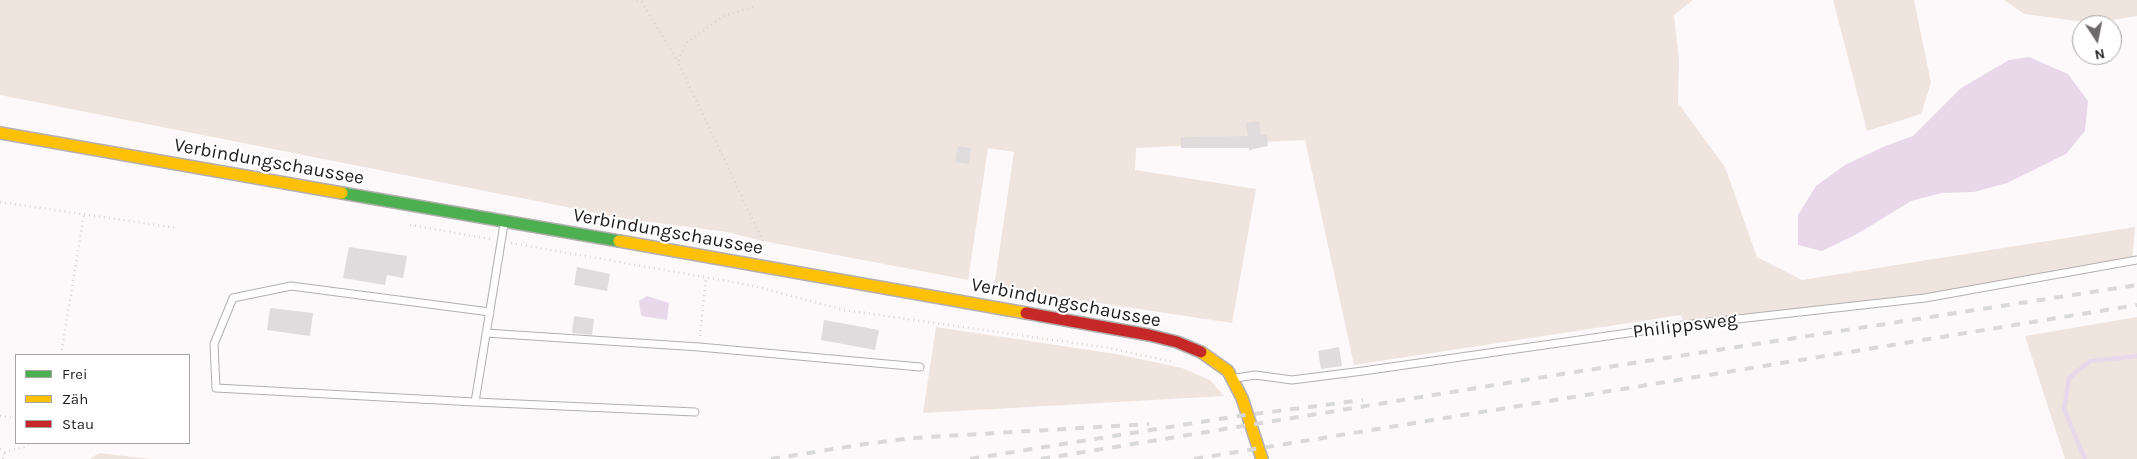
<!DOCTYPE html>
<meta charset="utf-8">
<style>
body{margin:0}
#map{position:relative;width:2137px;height:459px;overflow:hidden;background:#fdf9fa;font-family:Karla,sans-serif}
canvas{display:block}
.legend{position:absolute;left:15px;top:354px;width:175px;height:90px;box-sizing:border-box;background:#fff;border:1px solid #a5a4a4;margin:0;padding:6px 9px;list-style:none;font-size:15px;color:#1f1b1c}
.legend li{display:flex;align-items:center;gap:10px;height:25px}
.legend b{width:25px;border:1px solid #a5a4a4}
.north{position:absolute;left:2072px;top:15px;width:50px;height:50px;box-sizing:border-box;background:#fff;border:1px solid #a5a4a4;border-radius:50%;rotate:169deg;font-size:14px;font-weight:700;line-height:20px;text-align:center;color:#1f1b1c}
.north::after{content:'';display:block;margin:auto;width:18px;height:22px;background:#6d696a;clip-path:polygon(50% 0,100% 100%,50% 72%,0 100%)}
</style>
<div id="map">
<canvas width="2137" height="459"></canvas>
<ul class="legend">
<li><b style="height:6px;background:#4caf50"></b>Frei</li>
<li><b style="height:6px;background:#ffc107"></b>Zäh</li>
<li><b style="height:6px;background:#c62828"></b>Stau</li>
</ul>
<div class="north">N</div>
</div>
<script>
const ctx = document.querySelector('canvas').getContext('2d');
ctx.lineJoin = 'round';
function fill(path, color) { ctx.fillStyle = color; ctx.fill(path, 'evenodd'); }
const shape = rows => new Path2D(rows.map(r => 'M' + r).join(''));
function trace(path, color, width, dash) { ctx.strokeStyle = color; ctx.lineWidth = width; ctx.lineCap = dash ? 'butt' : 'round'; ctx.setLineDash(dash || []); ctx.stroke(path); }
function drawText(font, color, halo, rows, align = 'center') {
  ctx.font = font + ' Karla,sans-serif'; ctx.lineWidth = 4; ctx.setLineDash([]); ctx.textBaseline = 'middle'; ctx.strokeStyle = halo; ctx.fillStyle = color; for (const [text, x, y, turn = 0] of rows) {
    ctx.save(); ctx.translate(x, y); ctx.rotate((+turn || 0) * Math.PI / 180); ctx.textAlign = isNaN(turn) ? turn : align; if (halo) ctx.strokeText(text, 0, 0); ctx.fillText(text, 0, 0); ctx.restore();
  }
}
fill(shape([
 [0,0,1693,0,1674,15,1679,60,1678,103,1725,167,1757,257,1802,280,2135,227,2132,261,1925,298,1684,325,1681,315,1354,365,1305,140,1136,148,1135,170,1256,189,1232,323,994,287,1014,152,988,148,968,280,763,241,727,232,627,219,0,95],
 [1833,0,1914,0,1931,83,1921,114,1867,131],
 [2004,0,2137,0,2137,16,2092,23,2024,14],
 [2137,317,2137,459,2065,459,2025,336],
 [936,327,1116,354,1182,368,1210,380,1224,396,923,413],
 [99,453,150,459,90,459]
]), '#f0e4de');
fill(shape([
 [2029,57,2068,74,2088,101,2085,131,2066,154,2007,183,1974,192,1942,193,1911,201,1859,233,1822,251,1798,245,1798,215,1816,186,1845,165,1885,146,1913,136,1961,88,2009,60],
 [647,296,669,303,667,320,641,316,639,301]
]), '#e8d8ea');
trace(shape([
 [2085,459,2064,409,2069,378,2090,361,2137,356]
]), '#e8d8ea', 4.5);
fill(shape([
 [1259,121,1261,135,1267,134,1268,146,1249,150,1249,148,1181,148,1181,137,1248,136,1246,123],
 [958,146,971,148,969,164,955,162],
 [349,247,407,256,403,278,387,275,385,285,343,278],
 [577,267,610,274,607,291,574,285],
 [270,308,313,313,310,336,267,330],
 [574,316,594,319,592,335,572,333],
 [824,320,879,330,875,350,821,340],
 [1339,347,1342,366,1321,369,1318,351]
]), '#e0dcde');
const lane = shape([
 [490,312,291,286,233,298,214,344,216,388,475,402,504,224],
 [486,333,699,347,920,367],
 [1236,378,1255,375,1292,380,1363,371,1684,325,1925,298,2137,260],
 [475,402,695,412]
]);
const fast = shape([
 [342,193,619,241]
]);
const slow = shape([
 [0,133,342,193],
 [619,241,1026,313],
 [1201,352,1228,371,1242,398,1262,459]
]);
const jam = shape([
 [1026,313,1149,335,1177,342,1201,352]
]);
trace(lane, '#b2afaf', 9);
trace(fast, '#b2afaf', 14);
trace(slow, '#b2afaf', 14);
trace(jam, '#b2afaf', 14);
trace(shape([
 [637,0,642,2,678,62],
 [753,7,724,16,686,43,678,62,763,241,763,248],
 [0,202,177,228],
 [410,225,490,239],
 [511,243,750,285,844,310,1109,348,1174,362],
 [700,336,706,277],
 [61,355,84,214],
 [0,416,16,418],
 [0,449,5,452,24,447,30,443],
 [3,459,5,452]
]), '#d6d5d5', 2.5, [1, 4]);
trace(lane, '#fffefe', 7);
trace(fast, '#4caf50', 11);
trace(slow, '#ffc107', 11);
trace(jam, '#c62828', 11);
trace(shape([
 [771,459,865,444,912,438,1149,424],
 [970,459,1238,416,1363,400],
 [1041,459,1556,375,2137,285],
 [1194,459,2137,305]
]), '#d9d9d9', 4, [9, 9]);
drawText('19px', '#1f1b1c', '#fff', [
 ["Verbindungschaussee",269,162,10],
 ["Verbindungschaussee",668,232,10],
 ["Verbindungschaussee",1066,303,11],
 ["Philippsweg",1685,326,-7]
]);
</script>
